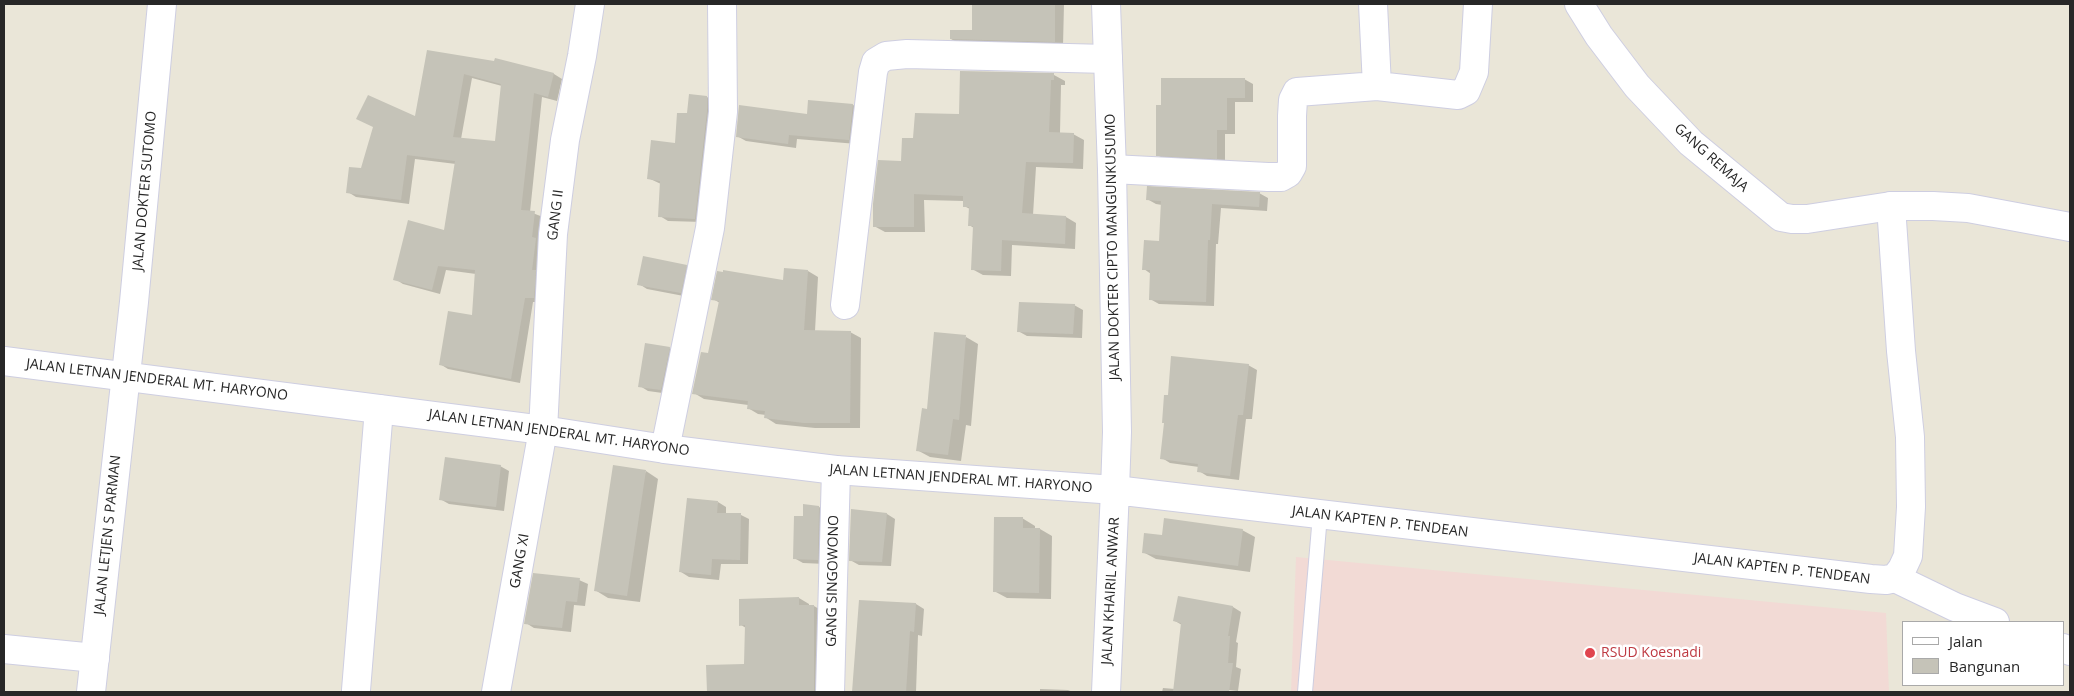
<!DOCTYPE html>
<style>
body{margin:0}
#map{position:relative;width:2074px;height:696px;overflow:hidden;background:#eae6d8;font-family:"Open Sans",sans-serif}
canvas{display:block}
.frame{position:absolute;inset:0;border:5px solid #272727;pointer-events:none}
.legend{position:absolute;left:1902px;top:621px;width:162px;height:65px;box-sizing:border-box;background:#fff;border:1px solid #a9a9a9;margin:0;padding:6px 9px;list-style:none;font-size:15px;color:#272727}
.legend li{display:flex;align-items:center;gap:10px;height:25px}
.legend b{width:25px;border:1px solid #a9a9a9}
</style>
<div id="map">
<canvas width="2074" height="696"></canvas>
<div class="frame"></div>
<ul class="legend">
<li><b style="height:6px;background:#fff"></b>Jalan</li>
<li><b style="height:14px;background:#c5c3b8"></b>Bangunan</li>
</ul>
</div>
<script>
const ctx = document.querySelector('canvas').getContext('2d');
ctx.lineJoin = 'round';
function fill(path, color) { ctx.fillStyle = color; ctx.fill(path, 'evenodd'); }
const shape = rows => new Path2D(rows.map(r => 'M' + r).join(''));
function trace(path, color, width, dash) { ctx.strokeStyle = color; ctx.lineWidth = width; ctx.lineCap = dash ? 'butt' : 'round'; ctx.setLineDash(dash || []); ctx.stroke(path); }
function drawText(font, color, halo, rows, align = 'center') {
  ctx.font = font + ' "Open Sans",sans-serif'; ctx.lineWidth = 5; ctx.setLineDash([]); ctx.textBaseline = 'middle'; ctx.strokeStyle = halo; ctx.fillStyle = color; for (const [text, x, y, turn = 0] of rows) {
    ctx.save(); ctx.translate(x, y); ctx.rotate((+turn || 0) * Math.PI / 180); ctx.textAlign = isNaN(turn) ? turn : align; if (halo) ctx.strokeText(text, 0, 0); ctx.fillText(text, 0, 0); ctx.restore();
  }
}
fill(shape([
 [1296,557,1886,613,1889,692,1291,692]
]), '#f2dad5');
fill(shape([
 [973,4,1064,4,1063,46,960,44,951,39,973,31],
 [428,51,495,62,496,60,554,74,562,79,557,101,542,97,530,212,543,217,542,302,533,302,520,383,448,369,440,364,473,317,476,274,446,270,440,294,403,284,395,279,445,231,456,164,415,159,409,204,356,197,348,192,361,169,416,118],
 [472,78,502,86,496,143,461,139],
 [962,72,1054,75,1065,81,1065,85,1061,85,1060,133,1073,134,1084,140,1083,169,1036,167,1033,215,1066,217,1076,223,1075,249,1012,245,1011,276,983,275,972,269,974,228,969,225,970,209,964,206,964,201,924,200,925,232,885,232,874,226,902,162,914,140,960,116],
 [1244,79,1253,84,1253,102,1235,102,1235,134,1225,134,1225,163,1166,160,1157,155,1162,106],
 [707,97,715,102,703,222,668,221,660,216,661,184,648,178,676,144,688,115],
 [810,101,853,105,862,110,857,144,797,139,796,148,746,141,737,136,808,115],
 [1259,193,1268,198,1267,211,1221,208,1218,244,1216,244,1214,306,1159,304,1150,299,1151,274,1144,269,1160,242,1162,205,1156,204,1147,199],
 [686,266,695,271,689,297,647,289,639,284],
 [808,271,818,277,815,331,850,332,861,338,860,428,815,428,776,424,765,417,766,415,758,414,748,408,748,405,704,399,694,393,709,354,720,303,713,299,784,282],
 [1074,305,1083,310,1082,338,1027,336,1018,331],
 [966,337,978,344,971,426,966,425,961,461,930,457,917,450,928,410],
 [669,348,678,353,670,394,648,391,640,386],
 [1248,365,1257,370,1252,419,1246,419,1239,480,1207,476,1199,471,1199,467,1170,463,1162,458,1169,397],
 [500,466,509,471,504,511,449,504,440,499],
 [646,471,658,479,640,602,608,598,595,590],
 [718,502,726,507,726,514,741,515,749,519,748,564,721,564,719,580,689,577,681,572],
 [804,505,819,507,828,512,826,564,803,563,794,558,804,518],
 [852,510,887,514,895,519,891,566,859,565,850,560],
 [1022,518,1035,526,1035,529,1040,529,1052,536,1051,599,1007,598,994,591],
 [1242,530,1255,537,1250,572,1156,559,1143,552,1163,536],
 [579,580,588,584,585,606,574,605,571,632,534,628,526,623],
 [799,598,809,604,809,606,814,606,824,612,824,692,708,692,707,666,745,665,746,628,741,625,740,600],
 [860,601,916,604,924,609,922,636,918,635,916,692,854,692],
 [1233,607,1241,612,1236,642,1238,643,1236,667,1241,669,1238,691,1219,689,1219,692,1162,692,1163,688,1175,689,1182,625,1175,621],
 [1040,689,1068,690,1073,692,1040,692]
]), '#0003');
fill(shape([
 [972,4,1055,4,1055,42,950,39,950,30,972,30],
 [427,50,494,61,495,58,554,73,548,97,534,93,521,210,535,211,532,237,536,238,532,270,536,270,534,298,525,298,511,379,439,365,448,311,472,315,475,270,438,266,432,290,393,280,408,220,444,230,455,161,407,155,401,200,346,193,349,167,361,168,373,127,356,119,368,95,415,116],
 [464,74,501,84,495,141,453,137],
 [960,71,1054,73,1054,80,1051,80,1049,132,1074,133,1073,163,1026,162,1022,213,1066,216,1065,244,1002,240,1001,271,971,270,973,226,968,226,969,207,963,207,963,196,914,194,914,227,873,227,873,204,878,160,901,161,902,138,913,138,915,113,959,114],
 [1161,78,1245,78,1245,98,1227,98,1227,130,1217,130,1217,159,1156,156,1156,105,1161,105],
 [689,94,707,96,707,111,695,219,658,217,660,181,647,179,651,140,675,143,677,113,687,113],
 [808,100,853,104,849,140,789,135,788,144,736,137,739,105,807,114],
 [1147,186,1260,192,1259,207,1212,204,1210,240,1208,240,1206,302,1149,300,1150,270,1142,270,1144,240,1159,241,1161,201,1146,200],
 [643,256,687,265,681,293,637,285],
 [784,268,808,270,804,330,851,331,850,423,804,423,764,418,765,411,747,409,748,401,692,394,701,352,708,353,719,301,711,300,717,271,723,272,723,270,783,280],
 [1019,302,1075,304,1073,334,1017,332],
 [934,332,966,335,959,420,953,419,948,455,916,451,922,408,927,409],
 [645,343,670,347,661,390,638,387],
 [1171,356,1249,364,1243,415,1238,415,1230,476,1197,472,1198,464,1160,459,1164,423,1162,423,1164,395,1168,395],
 [445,457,501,465,496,507,439,500],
 [613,465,646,470,627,596,594,591],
 [687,498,718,501,717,513,741,513,740,560,712,559,711,575,679,572],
 [803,504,819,506,818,560,793,559,794,516,803,516],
 [851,509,887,513,882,562,849,561],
 [994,517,1023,517,1023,528,1040,528,1039,593,993,592],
 [1164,518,1243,529,1238,566,1142,553,1144,533,1162,535],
 [533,573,580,578,577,602,566,601,562,628,524,624],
 [1178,596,1233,606,1228,636,1230,636,1228,663,1233,663,1229,692,1173,692,1181,623,1173,621],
 [799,597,799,605,814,605,814,692,707,692,706,665,744,664,745,625,739,626,739,599],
 [859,600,916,603,914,632,910,631,906,692,852,692]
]), '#c5c3b8');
const service = shape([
 [1305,692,1320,515]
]);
const minor = shape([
 [1579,4,1599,36,1637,86,1691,143,1781,217,1792,219,1807,219,1891,206],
 [1377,86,1458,95,1466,91,1474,72,1478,4],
 [1112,169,1268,177,1281,177,1288,173,1292,166,1292,116,1293,100,1297,92,1377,86,1373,4],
 [845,305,873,72,876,62,886,56,907,54,1108,59],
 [665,449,710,228,723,112,722,4],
 [1895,578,1955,607,1995,622],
 [2063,648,2070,651],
 [4,649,95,658],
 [356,690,379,409],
 [496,692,543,430,553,234,565,140,582,56,590,4],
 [830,692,836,470]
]);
const tertiary = shape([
 [91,692,134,302,162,4],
 [1106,692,1115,490,1871,579,1886,580,1895,578,1902,569,1908,556,1911,507,1910,437,1901,351,1891,206,1933,206,1968,208,2070,227]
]);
const secondary = shape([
 [4,361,543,430,665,449,836,470,1115,490,1117,432,1112,169,1106,4]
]);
trace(service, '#cecee1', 16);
trace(minor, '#cecee1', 30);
trace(tertiary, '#cecee1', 30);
trace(secondary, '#cecee1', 30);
trace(service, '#fff', 14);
trace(minor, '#fff', 28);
trace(tertiary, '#fff', 28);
trace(secondary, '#fff', 28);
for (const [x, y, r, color] of [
 [1590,653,6,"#e0444e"]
]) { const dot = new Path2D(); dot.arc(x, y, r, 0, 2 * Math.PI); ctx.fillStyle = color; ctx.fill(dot); trace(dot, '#fff', 2); }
drawText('14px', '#272727', '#fff', [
 ["GANG REMAJA",1711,158,42],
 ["JALAN DOKTER SUTOMO",145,191,-85],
 ["GANG II",556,215,-83],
 ["JALAN DOKTER CIPTO MANGUNKUSUMO",1113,247,-91],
 ["JALAN LETNAN JENDERAL MT. HARYONO",157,380,7],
 ["JALAN LETNAN JENDERAL MT. HARYONO",559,433,8],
 ["JALAN LETNAN JENDERAL MT. HARYONO",961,479,4],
 ["JALAN KAPTEN P. TENDEAN",1380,522,7],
 ["JALAN LETJEN S PARMAN",108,535,-84],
 ["GANG XI",520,561,-80],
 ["JALAN KAPTEN P. TENDEAN",1782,569,7],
 ["GANG SINGOWONO",833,581,-89],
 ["JALAN KHAIRIL ANWAR",1111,591,-87]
]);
drawText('14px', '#be3a42', '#fff', [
 ["RSUD Koesnadi",1601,653]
], 'left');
</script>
